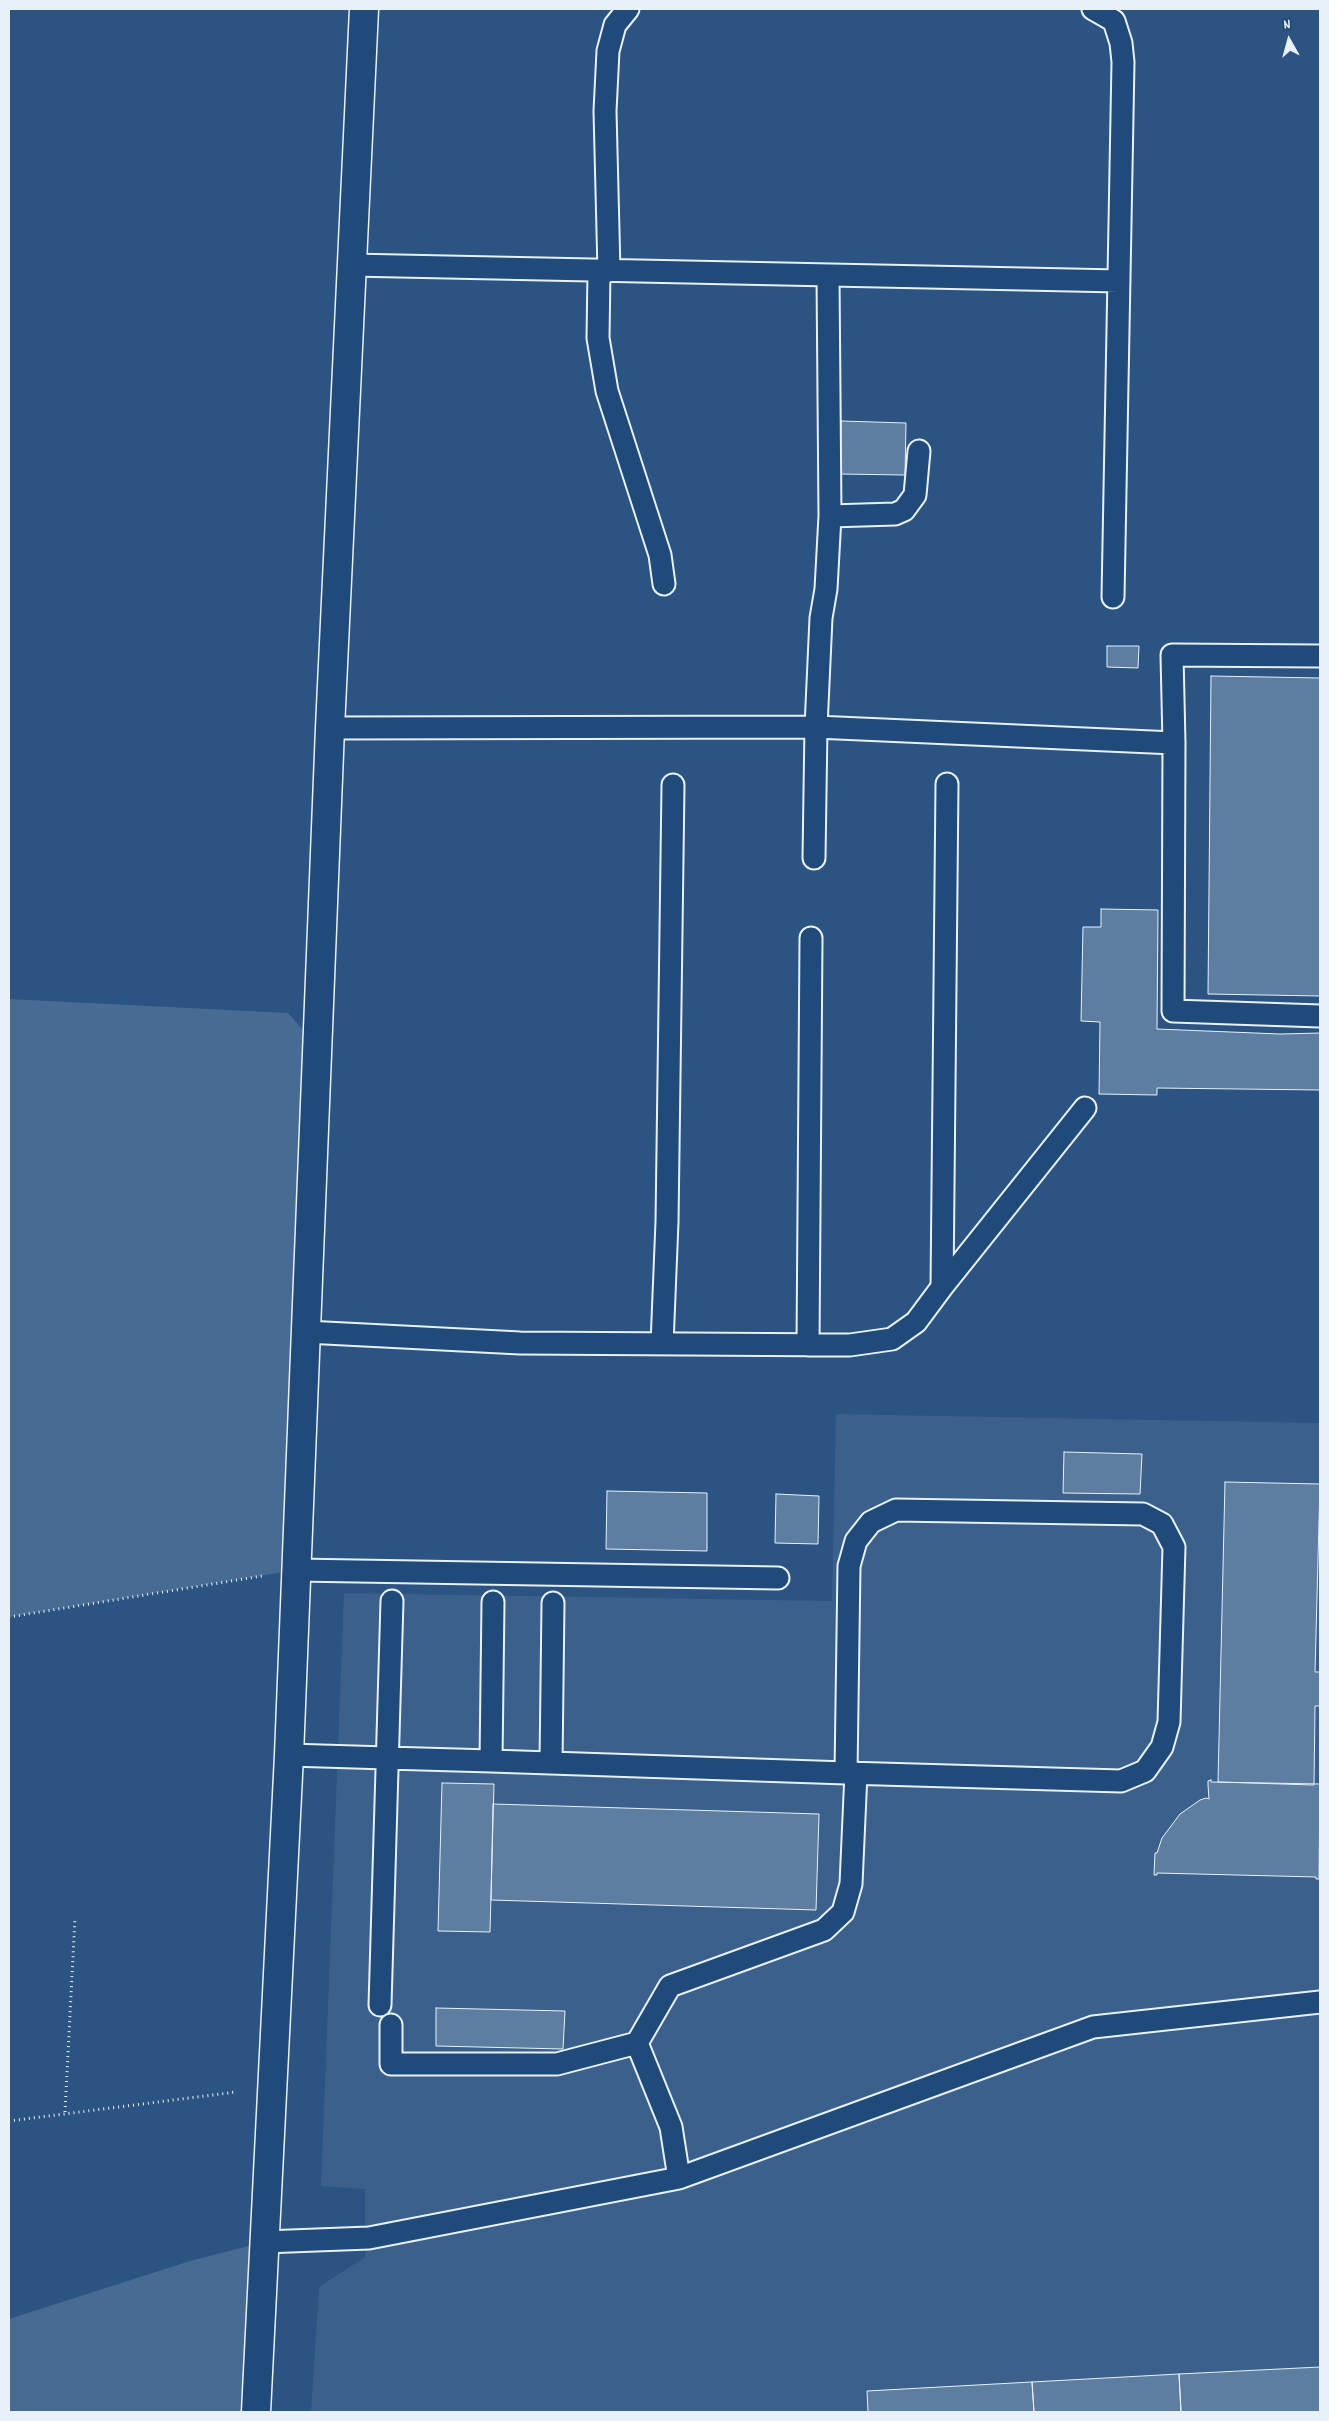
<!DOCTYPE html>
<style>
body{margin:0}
#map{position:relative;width:1329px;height:2421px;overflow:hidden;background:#2b5482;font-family:Dekko,sans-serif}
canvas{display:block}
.frame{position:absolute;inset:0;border:10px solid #e8f1f8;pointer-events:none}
.north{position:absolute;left:1264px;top:15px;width:50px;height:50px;-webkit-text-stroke:4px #1f4a7a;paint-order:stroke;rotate:353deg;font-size:14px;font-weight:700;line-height:20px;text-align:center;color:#e8f1f8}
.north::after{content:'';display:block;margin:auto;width:18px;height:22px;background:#e8f1f8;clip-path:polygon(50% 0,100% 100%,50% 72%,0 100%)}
</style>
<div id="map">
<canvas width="1329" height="2421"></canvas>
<div class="frame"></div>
<div class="north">N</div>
</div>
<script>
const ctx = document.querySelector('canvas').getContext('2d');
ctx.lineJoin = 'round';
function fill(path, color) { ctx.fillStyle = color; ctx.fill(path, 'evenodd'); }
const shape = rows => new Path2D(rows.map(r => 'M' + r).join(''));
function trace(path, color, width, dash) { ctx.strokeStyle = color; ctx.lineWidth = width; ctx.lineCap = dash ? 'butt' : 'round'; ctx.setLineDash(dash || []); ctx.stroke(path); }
fill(shape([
 [836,1414,1320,1423,1320,2412,311,2412,319,2287,365,2257,365,2189,321,2186,344,1593,832,1601]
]), '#3a608b');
fill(shape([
 [9,999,288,1013,317,1046,296,1570,9,1617],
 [264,2242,256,2412,9,2412,9,2319,190,2261]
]), '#476b93');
const building = shape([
 [841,421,906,423,905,475,840,474,841,421],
 [1107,646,1139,646,1138,668,1107,667,1107,646],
 [1211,676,1320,678,1320,996,1208,994,1211,676],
 [1101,909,1158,910,1157,1029,1280,1034,1320,1033,1320,1090,1157,1088,1157,1095,1099,1094,1100,1022,1081,1021,1083,927,1101,927,1101,909],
 [1064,1452,1142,1454,1140,1494,1063,1493,1064,1452],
 [1225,1482,1320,1484,1315,1672,1320,1672,1320,1706,1315,1706,1314,1785,1218,1782,1225,1482],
 [607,1491,707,1493,707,1551,606,1549,607,1491],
 [776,1494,819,1496,818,1544,775,1543,776,1494],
 [1211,1780,1211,1782,1320,1784,1319,1879,1316,1879,1316,1877,1157,1873,1157,1875,1154,1875,1155,1853,1157,1853,1162,1838,1180,1814,1200,1800,1206,1798,1209,1799,1208,1785,1208,1781,1211,1780],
 [442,1783,494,1784,490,1932,438,1931,442,1783],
 [493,1804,819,1814,816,1910,491,1900,493,1804],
 [436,2008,565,2011,563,2049,436,2046,436,2008],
 [1320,2367,1320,2412,1181,2412,1179,2374,1320,2367],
 [1179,2374,1181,2412,1034,2412,1032,2382,1179,2374],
 [1032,2382,1034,2412,868,2412,867,2391,1032,2382]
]);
fill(building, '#5d7da1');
trace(building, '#e8f1f8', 1);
const service = shape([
 [1093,9,1114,21,1121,43,1123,62,1113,597],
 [351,265,1119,281],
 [599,271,598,338,607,391,660,555,664,584],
 [609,271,605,111,608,51,615,25,628,9],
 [830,516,895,514,904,510,915,495,919,451],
 [1320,656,1172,655,1174,743,1173,1011,1320,1016],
 [330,728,816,727,1174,743],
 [814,858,816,727,821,618,826,589,830,516,828,275],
 [942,1287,1085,1108],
 [306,1332,520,1343,850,1345,892,1339,916,1322,942,1287,947,784],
 [662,1344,667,1222,673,785],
 [808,1345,811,938],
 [296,1570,778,1578],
 [289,1755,387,1758,491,1761,846,1773,1121,1781,1145,1771,1162,1747,1169,1722,1174,1547,1162,1524,1143,1514,896,1510,871,1522,856,1541,849,1566,846,1773],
 [491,1761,493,1602],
 [551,1763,553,1603],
 [380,2005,392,1601],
 [391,2025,391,2064,557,2064,637,2043],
 [679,2178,671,2127,637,2043,670,1986,824,1930,843,1912,851,1884,856,1773],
 [264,2242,369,2238,679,2178,1093,2027,1320,2002]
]);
const tertiary = shape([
 [256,2412,289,1755,330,728,364,9]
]);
trace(service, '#e8f1f8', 25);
trace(tertiary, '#e8f1f8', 31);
trace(shape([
 [9,1617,262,1576],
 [65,2112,75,1918],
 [9,2121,236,2092]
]), '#e8f1f8', 3, [1, 4]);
trace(service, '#1f4a7a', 21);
trace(tertiary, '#1f4a7a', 28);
</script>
